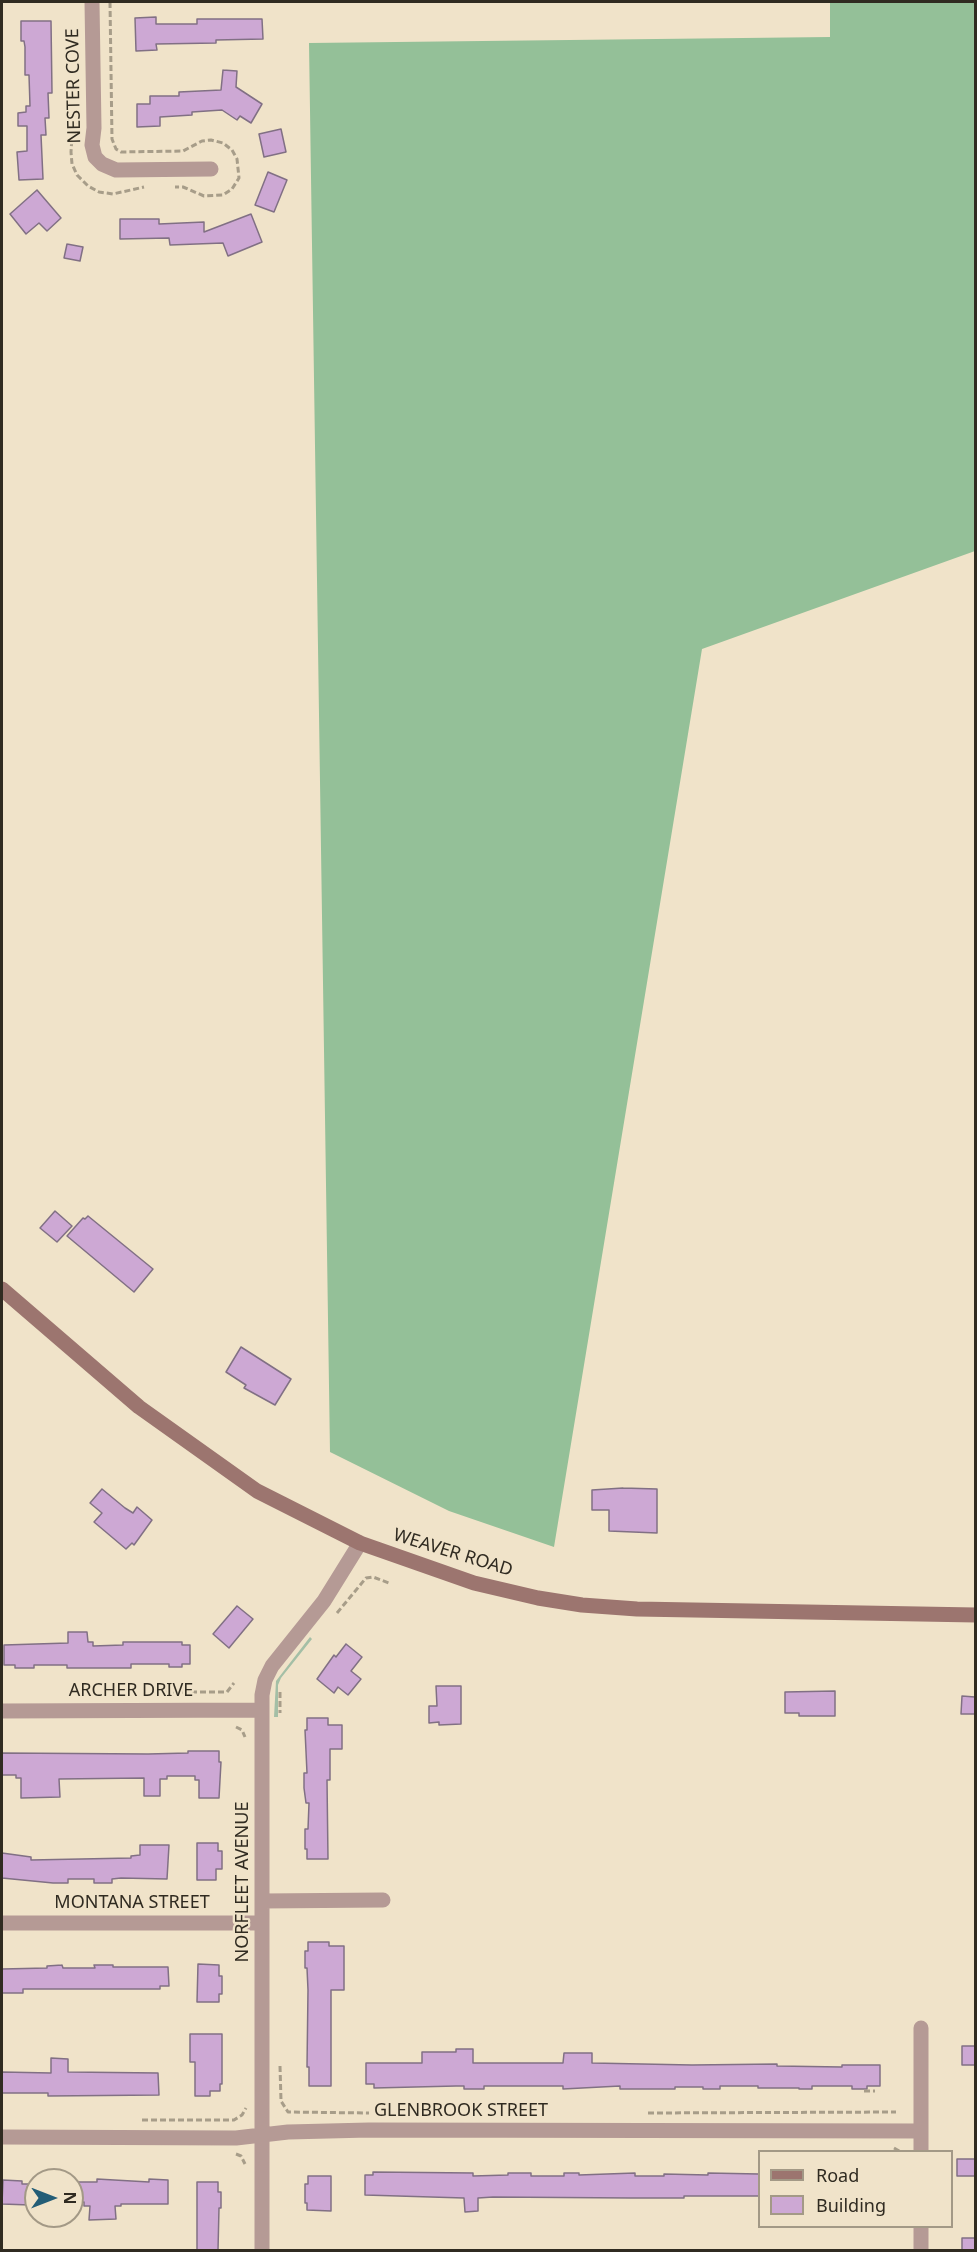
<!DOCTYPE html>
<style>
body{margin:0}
#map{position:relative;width:977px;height:2252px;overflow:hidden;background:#f0e3c9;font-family:"Noto Sans",sans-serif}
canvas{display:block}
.frame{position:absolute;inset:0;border:3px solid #302b21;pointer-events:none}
.legend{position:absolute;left:758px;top:2150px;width:195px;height:78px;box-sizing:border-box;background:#f0e3c9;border:2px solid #a39986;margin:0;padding:8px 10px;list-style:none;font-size:18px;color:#302b21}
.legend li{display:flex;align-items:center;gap:12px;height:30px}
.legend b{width:30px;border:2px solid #a39986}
.north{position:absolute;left:24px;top:2168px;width:60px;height:60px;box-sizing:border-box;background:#f0e3c9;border:2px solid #a39986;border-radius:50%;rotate:90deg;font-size:16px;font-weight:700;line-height:24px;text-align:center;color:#302b21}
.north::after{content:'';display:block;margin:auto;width:21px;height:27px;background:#235d76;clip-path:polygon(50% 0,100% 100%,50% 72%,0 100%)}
</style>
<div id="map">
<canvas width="977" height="2252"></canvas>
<div class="frame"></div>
<ul class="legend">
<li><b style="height:8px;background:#9c756f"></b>Road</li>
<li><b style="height:16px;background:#cda8d4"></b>Building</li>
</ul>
<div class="north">N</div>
</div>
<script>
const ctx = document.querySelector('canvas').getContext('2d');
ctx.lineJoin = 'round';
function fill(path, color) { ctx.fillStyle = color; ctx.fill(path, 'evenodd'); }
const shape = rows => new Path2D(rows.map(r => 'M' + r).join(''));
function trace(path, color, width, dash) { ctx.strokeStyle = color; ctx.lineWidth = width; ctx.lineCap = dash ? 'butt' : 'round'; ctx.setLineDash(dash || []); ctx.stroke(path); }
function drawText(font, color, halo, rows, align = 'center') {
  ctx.font = font + ' "Noto Sans",sans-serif'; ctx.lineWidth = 4.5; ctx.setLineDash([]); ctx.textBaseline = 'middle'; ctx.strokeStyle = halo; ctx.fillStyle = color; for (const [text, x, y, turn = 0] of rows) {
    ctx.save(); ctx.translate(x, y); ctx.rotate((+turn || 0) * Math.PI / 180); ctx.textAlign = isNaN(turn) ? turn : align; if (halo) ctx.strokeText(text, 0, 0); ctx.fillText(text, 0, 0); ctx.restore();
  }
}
fill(shape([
 [310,1637,312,1639,281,1678,278,1685,278,1717,274,1717,276,1681]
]), '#a4bfa6');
fill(shape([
 [830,2,975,2,975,551,702,649,554,1547,449,1511,330,1452,309,43,830,37]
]), '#94c098');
const building = shape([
 [156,17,156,24,197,24,197,19,262,19,263,39,216,40,216,43,156,44,157,50,136,51,135,18,156,17],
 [21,21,51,21,52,93,48,93,49,118,45,118,46,135,41,135,43,179,19,180,17,152,27,151,27,126,18,126,18,113,26,112,26,106,30,106,29,75,25,75,25,47,24,41,21,41,21,21],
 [223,70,237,71,236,87,262,104,251,123,240,116,237,120,222,110,192,112,192,115,160,117,160,126,137,127,137,104,150,104,150,96,179,96,179,92,221,90,223,70],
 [281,129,286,152,264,157,259,134,281,129],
 [268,172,287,180,274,212,255,205,268,172],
 [37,190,61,218,47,231,39,223,26,234,10,214,37,190],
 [251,214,262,242,228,256,223,243,170,245,169,238,120,239,120,219,159,219,159,224,204,222,204,232,251,214],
 [67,244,83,247,80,261,64,258,67,244],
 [55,1211,72,1226,57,1242,40,1228,55,1211],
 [88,1216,153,1269,134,1292,67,1236,83,1218,85,1219,88,1216],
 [241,1347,291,1379,275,1405,244,1388,246,1385,226,1372,241,1347],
 [623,1488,657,1489,657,1533,609,1531,609,1510,592,1510,592,1490,623,1488],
 [102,1489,125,1508,133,1513,137,1507,152,1520,134,1545,132,1543,126,1549,94,1522,102,1513,90,1503,102,1489],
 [237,1606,253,1619,229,1648,213,1634,237,1606],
 [68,1632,87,1632,88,1642,93,1642,93,1646,123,1645,123,1642,182,1642,182,1645,190,1645,190,1664,182,1664,182,1667,169,1667,169,1664,131,1664,131,1668,67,1668,67,1665,34,1665,34,1668,15,1668,15,1665,4,1665,4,1645,68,1643,68,1632],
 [346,1644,362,1657,351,1671,361,1679,348,1695,338,1687,334,1693,317,1679,334,1655,336,1657,346,1644],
 [436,1686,461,1686,461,1724,439,1725,439,1722,429,1723,429,1706,437,1706,436,1686],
 [835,1691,835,1716,799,1716,799,1713,785,1713,785,1692,835,1691],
 [962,1696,975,1697,975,1714,961,1714,962,1696],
 [307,1718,328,1718,328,1725,342,1725,342,1749,330,1749,330,1780,327,1780,328,1859,307,1859,307,1849,305,1849,305,1829,308,1829,309,1803,306,1803,304,1788,304,1773,307,1773,305,1730,307,1730,307,1718],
 [188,1751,219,1751,219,1762,221,1762,219,1798,199,1798,199,1780,195,1780,195,1776,167,1776,167,1779,160,1779,160,1796,144,1796,144,1778,59,1779,60,1797,21,1798,21,1778,16,1778,16,1775,2,1775,2,1753,148,1754,188,1753,188,1751],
 [197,1843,218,1843,218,1851,222,1851,222,1869,216,1869,216,1880,197,1880,197,1843],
 [140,1845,169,1845,167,1879,121,1878,112,1879,112,1883,94,1883,94,1879,68,1879,68,1883,53,1883,2,1878,2,1853,31,1857,31,1860,131,1858,131,1856,140,1855,140,1845],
 [308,1942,329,1942,329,1946,344,1946,344,1990,331,1990,331,2086,309,2086,309,2067,307,2067,308,1990,307,1968,305,1968,305,1951,308,1951,308,1942],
 [198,1964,219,1965,219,1976,222,1976,222,1994,219,1994,219,2002,197,2002,198,1964],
 [62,1965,63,1968,95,1968,94,1965,113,1965,113,1967,168,1967,169,1986,160,1986,160,1989,23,1989,23,1993,2,1993,2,1969,47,1968,47,1966,62,1965],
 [190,2034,222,2034,222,2084,220,2084,220,2091,210,2091,210,2096,195,2096,195,2062,190,2062,190,2034],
 [962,2046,975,2046,975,2065,962,2065,962,2046],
 [456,2049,473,2049,473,2063,563,2063,564,2053,592,2053,592,2063,692,2065,777,2064,777,2066,842,2067,842,2065,880,2065,880,2086,867,2086,867,2089,852,2089,852,2086,812,2086,812,2089,799,2089,799,2088,758,2088,758,2086,720,2086,720,2089,703,2089,703,2087,675,2087,675,2089,620,2089,620,2086,563,2089,563,2086,484,2086,484,2089,464,2089,464,2086,456,2086,374,2088,374,2084,366,2084,366,2063,422,2063,422,2052,456,2052,456,2049],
 [51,2058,68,2059,68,2072,158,2073,159,2095,48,2096,48,2093,2,2093,2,2072,51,2073,51,2058],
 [957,2159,975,2159,975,2176,957,2176,957,2159],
 [373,2172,473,2173,473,2176,508,2175,508,2173,531,2173,531,2176,564,2176,564,2173,579,2173,579,2175,635,2173,635,2176,664,2176,664,2174,708,2175,708,2173,759,2174,759,2196,684,2196,684,2198,631,2198,493,2197,478,2198,478,2211,465,2212,464,2198,365,2195,365,2175,373,2175,373,2172],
 [308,2176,331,2176,331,2211,307,2210,307,2203,305,2203,305,2184,308,2184,308,2176],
 [97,2179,149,2182,149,2179,168,2180,168,2204,121,2204,121,2206,115,2206,116,2219,89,2220,90,2206,84,2206,84,2202,72,2203,72,2182,97,2182,97,2179],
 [3,2180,22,2181,22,2184,30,2184,30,2205,2,2204,3,2180],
 [197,2182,218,2182,218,2192,221,2192,221,2208,219,2208,218,2250,197,2250,197,2182],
 [962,2238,975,2238,975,2250,962,2250,962,2238]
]);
fill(building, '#cda8d4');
trace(building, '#817084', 1.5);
trace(shape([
 [110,2,112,139,116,149,121,152,183,151,202,141,211,140,223,143,232,150,237,159,239,178,232,189,223,195,204,196,183,187,175,187],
 [77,123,72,136,71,152,72,164,77,175,88,186,99,192,113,194,144,187],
 [337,1613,366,1578,373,1577,389,1583],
 [155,1692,227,1692,234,1683],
 [280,1692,280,1713],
 [236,1727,242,1730,245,1737],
 [280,2066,281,2101,288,2112,369,2113],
 [864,2091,875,2091],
 [648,2113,896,2112],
 [142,2120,234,2120,242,2115,246,2108],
 [894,2148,901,2152],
 [236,2154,241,2156,245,2164]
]), '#a79d89', 3, [6, 3]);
trace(shape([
 [92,2,94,128,92,145,95,157,102,164,116,170,211,169],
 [2,1711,262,1710],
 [263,1901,383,1900],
 [2,1923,262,1923],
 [921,2028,921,2152],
 [2,2137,236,2138,288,2132,369,2130,921,2131],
 [921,2226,921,2250],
 [262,2250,262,1695,265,1680,272,1666,324,1601,360,1543]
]), '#b59a95', 15);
trace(shape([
 [2,1289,139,1407,257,1491,360,1543,474,1583,538,1598,582,1605,637,1609,976,1615]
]), '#9c756f', 15);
drawText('18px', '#302b21', '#f0e3c9', [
 ["NESTER COVE",74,86,-91],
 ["WEAVER ROAD",453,1553,17],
 ["ARCHER DRIVE",131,1691],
 ["NORFLEET AVENUE",243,1882,-90],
 ["MONTANA STREET",132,1903],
 ["GLENBROOK STREET",461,2111]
]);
</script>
